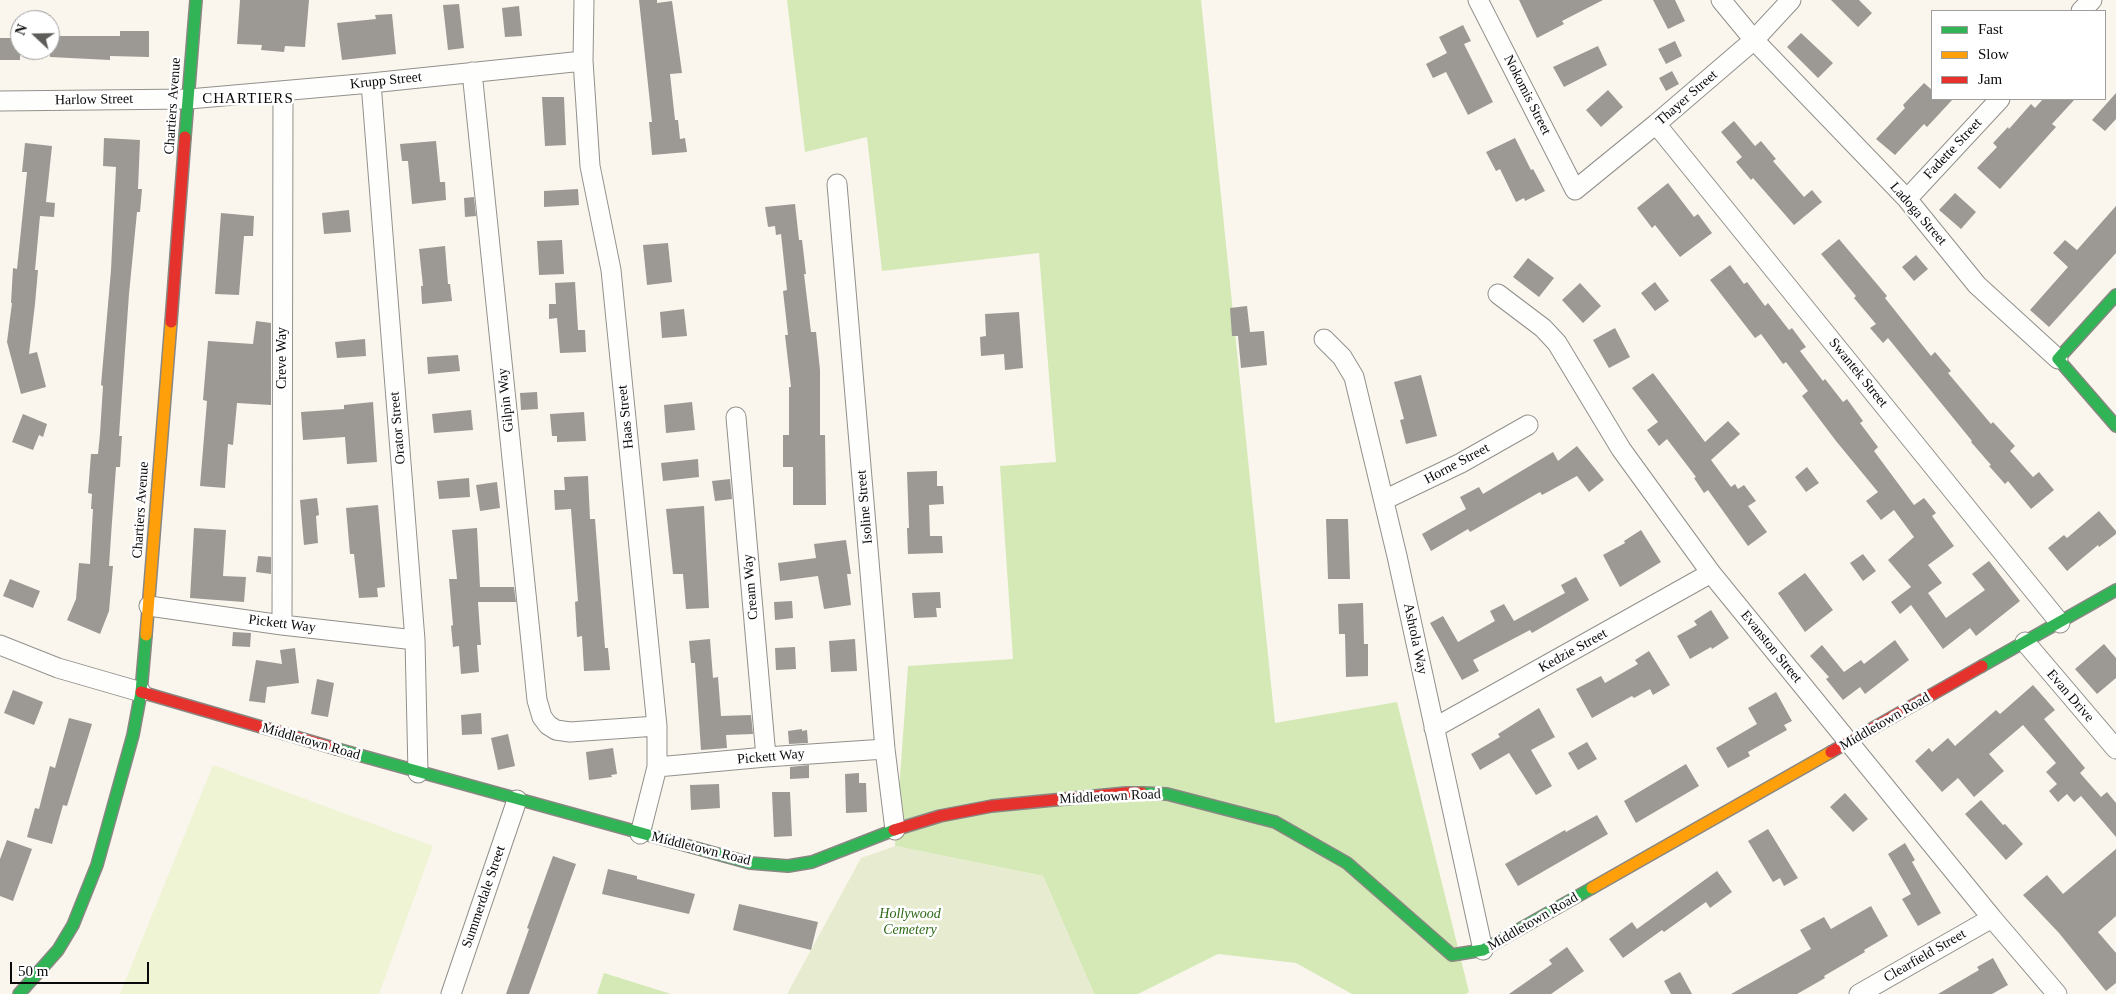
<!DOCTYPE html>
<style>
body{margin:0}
#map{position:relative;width:2116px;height:994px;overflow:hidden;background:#faf6ed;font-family:"Times New Roman",serif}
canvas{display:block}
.legend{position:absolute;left:1931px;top:10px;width:175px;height:90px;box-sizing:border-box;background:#fff;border:1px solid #9d9d9d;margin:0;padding:6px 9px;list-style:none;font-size:15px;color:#0a0a0a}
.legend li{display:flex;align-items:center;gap:10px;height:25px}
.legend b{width:25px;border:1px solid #9d9d9d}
.north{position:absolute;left:10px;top:10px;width:50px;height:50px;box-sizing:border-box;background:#fff;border:1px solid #9d9d9d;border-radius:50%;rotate:291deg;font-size:14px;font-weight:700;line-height:20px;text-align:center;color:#0a0a0a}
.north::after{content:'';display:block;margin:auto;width:18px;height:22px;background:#5e5d59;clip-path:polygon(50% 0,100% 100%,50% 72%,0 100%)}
.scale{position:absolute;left:10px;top:962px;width:139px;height:22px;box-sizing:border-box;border:2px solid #0a0a0a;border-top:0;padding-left:6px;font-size:15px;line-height:18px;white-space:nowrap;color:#0a0a0a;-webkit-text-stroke:4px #fff;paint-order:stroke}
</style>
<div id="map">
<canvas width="2116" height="994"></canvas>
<ul class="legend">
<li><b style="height:6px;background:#30b455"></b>Fast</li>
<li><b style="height:6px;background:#ff9f0a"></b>Slow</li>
<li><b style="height:6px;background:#e5322d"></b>Jam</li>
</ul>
<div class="north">N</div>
<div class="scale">50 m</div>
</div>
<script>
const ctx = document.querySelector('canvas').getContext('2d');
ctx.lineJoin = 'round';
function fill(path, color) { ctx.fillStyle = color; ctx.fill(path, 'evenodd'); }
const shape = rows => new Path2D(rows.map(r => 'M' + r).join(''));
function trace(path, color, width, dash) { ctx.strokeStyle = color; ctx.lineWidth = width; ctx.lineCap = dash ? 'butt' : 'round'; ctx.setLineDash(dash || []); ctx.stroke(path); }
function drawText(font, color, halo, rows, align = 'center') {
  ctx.font = font + ' "Times New Roman",serif'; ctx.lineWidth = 5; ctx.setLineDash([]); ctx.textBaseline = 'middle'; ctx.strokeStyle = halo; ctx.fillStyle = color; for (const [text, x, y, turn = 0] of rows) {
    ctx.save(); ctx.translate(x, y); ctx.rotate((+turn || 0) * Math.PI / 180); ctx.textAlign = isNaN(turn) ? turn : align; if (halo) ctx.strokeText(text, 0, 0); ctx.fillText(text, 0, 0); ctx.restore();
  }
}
fill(shape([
 [787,0,1201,0,1275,723,1397,702,1469,992,1466,994,1352,994,1296,963,1218,954,1138,994,1094,994,1043,876,895,846,908,666,1013,659,1000,466,1056,462,1039,253,882,271,867,137,805,152],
 [604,973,671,994,597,994]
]), '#d5e9b7');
fill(shape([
 [895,846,1043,876,1094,994,787,994,861,858]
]), '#e7ebd0');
fill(shape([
 [213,765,433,846,379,994,120,994]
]), '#eef4d4');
fill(shape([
 [240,0,309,0,305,47,285,46,284,52,261,50,262,45,237,44],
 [639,0,657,0,657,3,672,1,682,73,670,74,675,120,678,120,680,139,685,138,687,152,652,155,649,122,652,122],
 [1519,0,1603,0,1562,21,1564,24,1537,38],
 [1653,0,1675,0,1685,21,1668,29],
 [1831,0,1859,0,1872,13,1858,27],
 [459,4,464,48,448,50,443,5],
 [519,6,522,36,505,37,502,8],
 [392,14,396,54,342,60,337,23,376,19,375,15],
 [1463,25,1471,41,1464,44,1493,102,1468,115,1446,72,1433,78,1426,64,1447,53,1439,37],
 [120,31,149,31,149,57,110,56,110,60,50,57,50,36,120,36],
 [1801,33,1833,63,1818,78,1787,47],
 [0,38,20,38,20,60,0,60],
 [1675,41,1682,56,1666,64,1658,49],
 [1598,46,1607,65,1564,87,1553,67],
 [1672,71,1679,84,1666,91,1659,78],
 [1924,83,1932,90,1932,99,1953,99,1927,127,1924,124,1895,155,1876,139,1905,108,1903,105],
 [1608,90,1623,107,1601,127,1586,110],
 [2116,93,2116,119,2105,131,2092,120],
 [542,97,564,97,566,145,545,146],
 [2043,99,2075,99,2052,124,2056,127,2000,189,1977,168,1997,147,1993,143,2008,127,2009,129,2031,104,2035,108],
 [1734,121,1755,146,1761,141,1776,159,1773,161,1804,197,1812,190,1822,202,1794,225,1753,178,1751,180,1736,162,1742,157,1721,132],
 [104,138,140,140,138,189,142,189,140,212,137,212,129,294,119,436,122,436,120,467,116,467,112,522,109,566,113,566,109,611,100,634,67,620,76,599,79,563,90,564,93,509,91,509,92,494,88,493,91,454,98,454,100,434,103,386,101,385,111,270,116,167,103,166],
 [1515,138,1531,170,1533,169,1545,191,1525,201,1524,198,1516,202,1500,169,1496,171,1486,152],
 [436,141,440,182,445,182,446,200,412,204,408,161,402,161,400,144],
 [25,143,52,146,46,202,55,203,54,217,40,216,35,270,38,270,35,304,29,354,37,352,46,387,21,394,7,342,12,303,11,303,13,268,17,269,27,172,22,172],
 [1668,183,1694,217,1698,214,1712,233,1680,257,1655,225,1652,228,1637,208],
 [578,189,579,205,544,207,544,191],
 [1955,193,1976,212,1961,229,1939,210],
 [474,197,476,216,465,217,464,198],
 [795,204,799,240,802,240,806,274,804,274,811,332,816,332,820,370,820,435,825,435,826,505,793,505,793,467,783,467,783,435,789,435,789,387,791,387,785,335,788,335,783,291,787,290,781,234,776,235,775,226,768,227,765,207],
 [2116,206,2116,253,2049,327,2030,310,2068,267,2053,253,2065,240,2077,250],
 [349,210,351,232,324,234,322,213],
 [221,213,254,216,253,236,244,236,239,295,215,294],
 [1839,239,1887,296,1885,298,1931,356,1935,352,1951,371,1948,373,1991,424,1993,422,2015,446,2010,451,2033,477,2039,472,2054,490,2031,509,2008,481,2005,484,1989,466,1991,465,1971,442,1972,441,1888,338,1883,343,1870,328,1876,324,1854,298,1856,296,1821,254],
 [562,240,564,274,539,275,537,241],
 [668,243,672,282,647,285,643,245],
 [445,246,448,284,450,284,452,301,422,304,421,286,423,286,419,249],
 [1916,255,1928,269,1914,281,1902,267],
 [1528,258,1554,278,1539,297,1513,277],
 [1730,265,1744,284,1747,282,1765,306,1768,303,1789,330,1792,328,1806,347,1800,351,1823,381,1825,379,1843,402,1847,399,1863,421,1860,423,1878,447,1874,451,1914,505,1924,498,1936,513,1932,516,1954,546,1928,565,1942,583,1928,593,1946,618,1985,590,1972,574,1989,561,2020,601,1976,636,1970,628,1943,649,1911,605,1900,614,1891,602,1911,587,1888,560,1914,537,1894,510,1881,520,1866,501,1878,492,1836,441,1802,396,1808,391,1786,362,1783,364,1761,334,1755,338,1710,280],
 [575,282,578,330,585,330,586,352,560,353,557,318,549,319,549,304,556,304,555,283],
 [1655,282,1669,301,1655,311,1641,293],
 [1580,283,1601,306,1583,323,1562,300],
 [1247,306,1250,332,1264,331,1267,365,1241,368,1238,336,1232,336,1230,308],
 [684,309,687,336,662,338,660,312],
 [1019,312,1023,368,1005,370,1004,354,981,356,980,337,986,336,985,314],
 [256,321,271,323,271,405,237,403,233,445,228,444,225,488,200,486,207,401,203,400,208,341,253,344],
 [1615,328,1630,357,1609,368,1593,340],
 [365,339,366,356,337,358,335,342],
 [458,355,460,371,428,374,427,357],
 [1653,373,1705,442,1728,421,1740,434,1711,460,1731,487,1735,484,1738,489,1744,485,1756,501,1748,506,1767,532,1748,546,1708,490,1704,493,1694,478,1696,477,1667,439,1659,446,1647,430,1658,422,1632,388],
 [1421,375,1437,436,1406,444,1400,420,1404,419,1394,382],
 [537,392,538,409,521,410,520,393],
 [373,402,377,462,347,464,345,437,303,440,301,412,344,409,344,405],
 [692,402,695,430,666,433,664,405],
 [471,410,473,430,434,433,432,414],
 [584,412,586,441,557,442,557,436,552,436,550,414],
 [23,414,47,424,43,437,39,435,33,450,12,442],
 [1577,446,1604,480,1589,492,1577,476,1542,495,1540,492,1470,532,1468,529,1431,551,1422,534,1466,509,1460,497,1479,487,1483,494,1553,452,1558,461],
 [698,459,699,477,663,481,661,463],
 [1807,467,1819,483,1806,492,1795,477],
 [937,471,937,486,943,486,944,504,929,505,930,536,942,536,943,553,908,554,907,528,909,528,907,472],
 [588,476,590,519,595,519,605,648,608,648,610,670,584,671,582,636,577,637,575,602,578,601,571,509,555,510,554,490,565,490,564,477],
 [469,478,470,497,439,499,437,481],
 [730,479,732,499,715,501,712,481],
 [497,482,500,508,480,511,476,485],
 [317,498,319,515,316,516,318,543,304,545,300,500],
 [378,505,385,587,377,588,378,597,359,598,354,554,350,554,346,508],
 [704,506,709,608,686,609,683,574,673,574,666,509],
 [2099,511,2116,531,2116,534,2099,547,2098,545,2067,571,2048,548,2064,535,2067,538],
 [1326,519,1348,519,1350,579,1328,579],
 [194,528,226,530,223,576,246,577,244,602,190,598],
 [477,528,480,587,514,587,516,602,478,602,481,645,477,645,479,672,461,674,459,646,453,647,451,626,453,625,449,579,457,579,452,530],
 [1641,530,1661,562,1620,587,1603,555,1625,543,1624,541],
 [846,540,851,574,847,574,851,605,824,609,818,576,780,581,778,563,816,558,814,544],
 [1863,554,1876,571,1863,581,1850,563],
 [258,556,271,557,271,574,256,572],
 [1805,573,1833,610,1805,632,1778,593],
 [1576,577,1589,600,1532,633,1530,630,1473,660,1479,671,1462,680,1430,623,1443,616,1458,642,1495,621,1490,611,1504,604,1514,621,1565,593,1561,585],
 [10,579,40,591,33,608,3,596],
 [940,592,941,608,936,608,937,617,914,618,912,593],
 [792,601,793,618,775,620,774,602],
 [1363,603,1364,644,1368,644,1368,676,1346,677,1345,634,1339,634,1338,604],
 [1711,610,1729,638,1712,649,1711,647,1690,659,1677,636,1697,625,1694,621],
 [233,632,251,633,250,647,232,646],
 [710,639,713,678,718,677,721,716,751,715,753,734,726,735,727,748,701,750,695,663,691,663,689,641],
 [855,639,857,671,831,672,829,641],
 [1895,640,1909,660,1865,694,1860,687,1843,700,1826,679,1829,677,1810,656,1822,645,1844,672,1861,660,1864,664],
 [2104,644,2116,658,2116,678,2097,694,2075,669],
 [795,647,796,669,776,670,775,648],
 [295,648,299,683,267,687,265,703,249,701,256,660,282,664,280,650],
 [1649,651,1670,685,1653,695,1650,689,1634,698,1632,696,1592,718,1576,689,1601,676,1605,683,1638,664,1635,660],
 [317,679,334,683,328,717,311,714],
 [2033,685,2055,710,2044,719,2085,768,2080,773,2101,797,2107,792,2116,803,2116,837,2081,796,2074,802,2067,794,2058,802,2049,791,2057,784,2046,772,2056,763,2023,725,1989,754,2004,771,1974,797,1958,778,1942,792,1915,761,1929,748,1932,752,1948,738,1955,746,1996,710,2000,714],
 [13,690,43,702,34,725,4,713],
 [1776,692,1792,721,1784,725,1787,730,1748,752,1750,756,1728,768,1716,748,1757,724,1748,708],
 [1539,708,1555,737,1531,750,1552,786,1536,795,1509,753,1480,770,1471,754,1500,737,1498,734],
 [481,713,482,734,462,735,461,715],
 [69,718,92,724,67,806,63,805,52,844,27,837,35,808,39,809,50,766,55,768],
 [802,729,802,731,807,730,808,743,789,744,788,731],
 [508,734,515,766,498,770,491,738],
 [1587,742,1597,759,1578,770,1568,753],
 [613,748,617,774,611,775,612,777,589,780,586,752],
 [1686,764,1699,786,1636,823,1624,801],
 [809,765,809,778,790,779,790,767],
 [859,773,859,783,866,783,867,812,846,813,845,774],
 [719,784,720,808,691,810,690,785],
 [772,792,790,792,792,836,774,837],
 [1845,793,1868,819,1853,832,1830,807],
 [1981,800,2003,825,2005,824,2023,844,2006,860,1965,814],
 [1597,815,1608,834,1518,886,1505,864,1565,830,1566,832],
 [1768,829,1798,878,1784,886,1780,878,1773,882,1748,841],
 [7,840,32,849,13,901,0,896,0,859],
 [1905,843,1915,860,1912,862,1941,913,1918,926,1902,899,1911,894,1888,854],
 [2116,849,2116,916,2098,932,2116,953,2116,983,2106,991,2059,933,2023,895,2047,875,2063,894],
 [553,856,576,864,529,994,506,994,529,929,527,928],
 [608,869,637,876,637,879,695,894,689,914,602,894],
 [1717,871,1732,892,1710,908,1706,902,1664,932,1662,930,1623,958,1609,939,1632,922,1637,929],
 [739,904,818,922,811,950,733,930],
 [1871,906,1888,936,1864,950,1865,952,1824,976,1825,978,1797,994,1731,994,1811,949,1800,930,1824,917,1831,929],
 [1567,947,1584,971,1551,994,1509,994,1552,964,1549,960],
 [1993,958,2008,985,1992,994,1938,994,1979,970,1977,967],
 [1680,972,1692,994,1671,994,1664,981]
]), '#9c9894');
const street = shape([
 [584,0,583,61,590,166,611,270,657,726,657,767,640,834],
 [1478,0,1575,190,1656,124,1754,40,1791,0],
 [1721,0,1754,40,1907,199,1977,285,2058,359],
 [2081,11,2092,0],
 [472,72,537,700,542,717,548,725,556,730,570,732,657,726],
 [371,83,415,640,418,773],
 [0,101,189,99,371,83,583,61],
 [1656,124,2060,623],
 [837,184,885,749,895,830],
 [1907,199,2000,99],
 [1498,294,1543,328,1557,343,1621,449,1711,573,1992,918,2057,994],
 [1324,339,1342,357,1354,377,1397,556,1483,950],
 [736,417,766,757],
 [1384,500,1461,463,1528,425],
 [149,606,282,625,415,640],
 [282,625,283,91],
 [2025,642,2116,749],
 [0,645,58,668,141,692],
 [1434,728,1711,573],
 [657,767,766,757,885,749],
 [451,994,517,800],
 [1859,994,1992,918]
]);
const fast = shape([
 [185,137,196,0],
 [2116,295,2058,359,2116,426],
 [1982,666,2116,590],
 [337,749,750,863,788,866,812,862,894,830],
 [1142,793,1167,794,1275,822,1347,863,1452,955,1483,950,1592,888],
 [19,994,58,950,73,925,97,865,133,735,141,692,146,635]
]);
const slow = shape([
 [146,635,171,322],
 [1592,888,1831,752]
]);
const jam = shape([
 [171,322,185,137],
 [141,692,337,749],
 [1831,752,1982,666],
 [894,830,940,816,992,806,1126,793,1142,793]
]);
trace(street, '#92908c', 21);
trace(fast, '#898783', 14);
trace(slow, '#898783', 14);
trace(jam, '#898783', 14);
trace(street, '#fefefc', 19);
trace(fast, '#30b455', 11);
trace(slow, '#ff9f0a', 11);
trace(jam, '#e5322d', 11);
drawText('14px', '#0a0a0a', '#fff', [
 ["Krupp Street",386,81,-6],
 ["Nokomis Street",1527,95,63],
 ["Thayer Street",1687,98,-41],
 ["Harlow Street",94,100,-1],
 ["Chartiers Avenue",173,106,-86],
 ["Fadette Street",1953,149,-47],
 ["Ladoga Street",1918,214,49],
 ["Creve Way",282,358,-90],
 ["Swantek Street",1858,373,51],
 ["Gilpin Way",506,400,-96],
 ["Haas Street",626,417,-96],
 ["Orator Street",398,428,-95],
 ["Horne Street",1457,464,-28],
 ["Isoline Street",865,507,-95],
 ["Chartiers Avenue",141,510,-86],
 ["Cream Way",751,587,-95],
 ["Pickett Way",282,624,7],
 ["Ashtola Way",1415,639,78],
 ["Evanston Street",1771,647,51],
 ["Kedzie Street",1573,651,-29],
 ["Evan Drive",2070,696,49],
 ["Middletown Road",1885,722,-30],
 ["Middletown Road",311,742,16],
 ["Pickett Way",771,757,-5],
 ["Middletown Road",1110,797,-3],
 ["Middletown Road",701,849,14],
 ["Summerdale Street",484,897,-71],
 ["Middletown Road",1533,922,-30],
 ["Clearfield Street",1925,956,-30]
]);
drawText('italic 14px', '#2c6815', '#fff', [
 ["Hollywood",910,914],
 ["Cemetery",910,930]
]);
ctx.letterSpacing = '1px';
drawText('15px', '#0a0a0a', '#fff', [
 ["CHARTIERS",248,99]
]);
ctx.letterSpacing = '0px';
</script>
